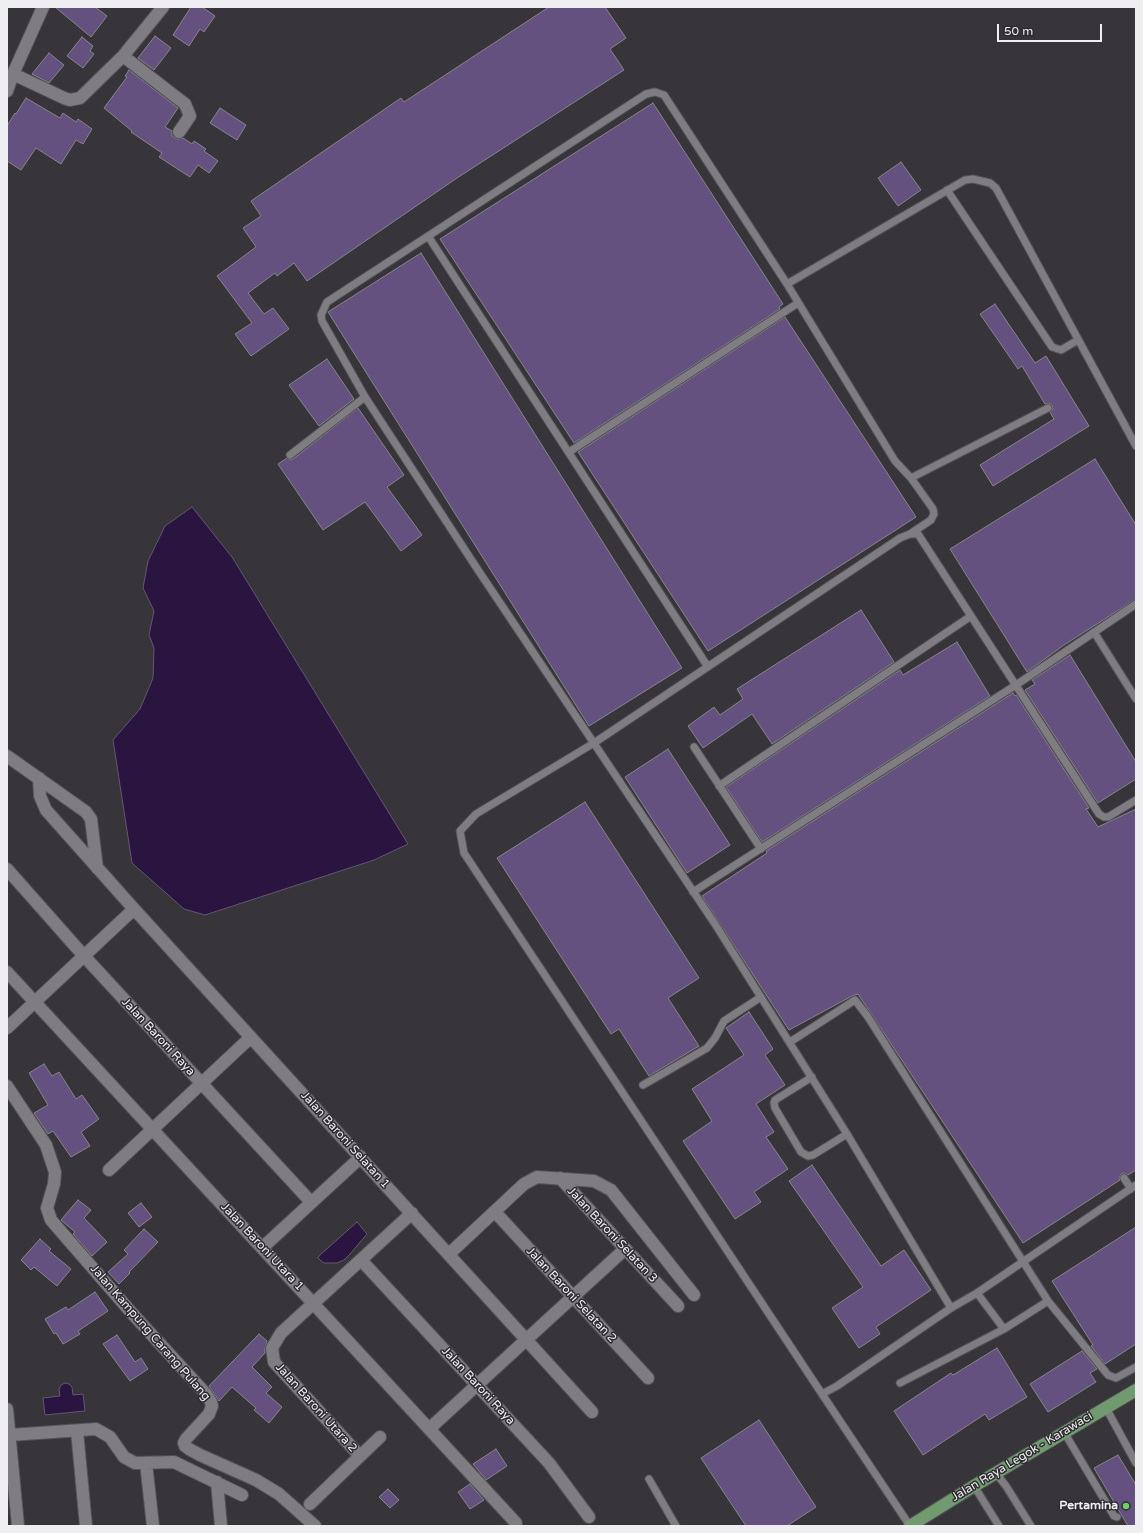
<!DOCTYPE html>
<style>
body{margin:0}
#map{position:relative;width:1143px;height:1533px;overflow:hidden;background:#373539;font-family:"Varela Round",sans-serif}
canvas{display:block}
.frame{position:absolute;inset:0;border:8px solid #efeef1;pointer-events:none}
.scale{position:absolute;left:997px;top:24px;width:105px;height:18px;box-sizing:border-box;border:2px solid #efeef1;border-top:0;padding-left:5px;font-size:12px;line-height:14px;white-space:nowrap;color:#efeef1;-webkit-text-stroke:3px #2d2b2f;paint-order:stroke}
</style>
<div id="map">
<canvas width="1143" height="1533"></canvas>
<div class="frame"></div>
<div class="scale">50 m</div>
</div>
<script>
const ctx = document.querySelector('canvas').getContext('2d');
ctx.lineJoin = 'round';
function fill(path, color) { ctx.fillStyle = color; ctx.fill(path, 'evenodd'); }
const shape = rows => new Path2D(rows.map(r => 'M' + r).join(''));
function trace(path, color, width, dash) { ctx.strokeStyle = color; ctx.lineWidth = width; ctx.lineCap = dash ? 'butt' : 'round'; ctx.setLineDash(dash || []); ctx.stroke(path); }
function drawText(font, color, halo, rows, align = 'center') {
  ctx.font = font + ' "Varela Round",sans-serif'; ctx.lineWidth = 3; ctx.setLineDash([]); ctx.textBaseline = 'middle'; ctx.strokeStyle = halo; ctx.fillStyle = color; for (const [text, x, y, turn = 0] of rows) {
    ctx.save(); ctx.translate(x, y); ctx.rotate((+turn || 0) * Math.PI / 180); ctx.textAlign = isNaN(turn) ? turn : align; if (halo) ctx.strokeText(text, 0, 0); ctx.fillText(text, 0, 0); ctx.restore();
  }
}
const water = shape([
 [192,507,232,557,408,844,374,860,205,915,184,909,132,863,113,740,140,709,153,678,154,648,149,635,154,611,143,588,148,561,165,526,192,507],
 [357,1222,367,1234,350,1254,344,1260,337,1263,324,1263,320,1260,318,1258,320,1255,357,1222],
 [65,1383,69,1384,72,1387,73,1395,83,1394,85,1411,45,1415,43,1398,60,1396,59,1389,61,1385,65,1383]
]);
fill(water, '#29153f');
trace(water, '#645674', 1);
const building = shape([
 [55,7,95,7,107,16,91,37,55,7],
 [191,7,202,7,215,16,204,32,200,29,189,46,173,35,191,7],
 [549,7,605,7,626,38,610,49,624,70,457,178,307,281,294,263,277,276,275,273,248,293,264,314,273,308,289,329,251,356,235,334,252,323,217,276,256,247,243,228,261,216,251,201,401,98,404,102,549,7],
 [155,36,171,48,154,70,138,58,155,36],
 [82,37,93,46,90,51,94,54,83,68,67,56,82,37],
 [49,53,64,65,49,83,32,74,49,53],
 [129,70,178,108,165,127,172,131,172,136,175,138,179,139,183,138,192,144,194,141,206,149,204,151,218,161,209,173,198,165,190,177,159,157,162,153,131,132,132,131,104,108,127,77,125,76,129,70],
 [26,98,60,118,63,113,76,122,78,119,92,129,83,144,76,140,61,164,36,148,21,170,7,161,7,126,15,113,16,114,26,98],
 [653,103,783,304,779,307,780,309,574,443,440,239,653,103],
 [220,108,246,125,237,140,210,123,220,108],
 [901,162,921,190,898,206,878,178,901,162],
 [421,253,682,668,589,726,328,312,421,253],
 [995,304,1035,363,1046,356,1089,426,993,486,980,465,1054,419,1050,412,1053,409,1052,405,1049,403,1045,404,1022,366,1018,369,980,314,995,304],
 [785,317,916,517,708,651,578,452,785,317],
 [327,359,354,399,319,426,289,385,327,359],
 [358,408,404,475,387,487,422,535,401,551,365,502,323,530,278,464,287,458,290,460,293,459,358,408],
 [1095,459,1136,525,1136,599,1064,645,1027,672,950,549,1095,459],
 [861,610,894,662,772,744,752,714,703,748,688,726,714,707,720,715,743,699,737,689,861,610],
 [957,642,990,696,762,842,726,787,900,670,903,675,957,642],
 [1070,655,1136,762,1136,779,1098,803,1025,690,1035,684,1032,680,1070,655],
 [1013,693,1015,696,1016,695,1089,808,1086,809,1098,827,1136,809,1136,1170,1128,1175,1124,1173,1121,1174,1119,1178,1120,1180,1023,1243,858,994,852,996,789,1030,702,896,767,853,766,851,1013,693],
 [668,749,730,845,687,873,625,777,668,749],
 [585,802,699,978,668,998,699,1046,649,1076,619,1029,611,1034,497,858,585,802],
 [749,1012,773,1049,765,1055,785,1085,756,1104,774,1132,766,1137,788,1169,754,1192,761,1202,735,1219,683,1141,712,1121,692,1089,744,1055,726,1028,749,1012],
 [44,1064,52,1076,59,1072,76,1099,82,1095,99,1119,81,1132,90,1146,71,1157,53,1131,48,1134,34,1113,48,1105,29,1073,44,1064],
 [812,1165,881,1266,904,1250,931,1290,876,1327,880,1334,859,1348,832,1308,863,1287,789,1181,812,1165],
 [78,1200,91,1210,84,1218,107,1242,92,1256,73,1234,75,1232,61,1220,78,1200],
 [141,1203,152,1217,139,1227,128,1213,141,1203],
 [1136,1227,1136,1344,1105,1364,1091,1346,1093,1345,1052,1281,1136,1227],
 [144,1229,158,1242,129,1272,130,1273,119,1284,108,1272,128,1254,124,1250,144,1229],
 [40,1239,51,1249,49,1251,71,1269,57,1286,34,1267,31,1270,21,1260,40,1239],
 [95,1292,108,1311,78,1331,80,1334,63,1344,56,1333,54,1334,45,1319,66,1307,68,1310,95,1292],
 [259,1334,267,1341,265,1349,265,1353,252,1367,272,1387,266,1393,282,1407,269,1423,254,1410,256,1408,232,1387,219,1401,209,1386,259,1334],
 [117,1335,135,1362,141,1358,148,1369,130,1381,103,1344,117,1335],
 [997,1348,1027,1397,989,1420,985,1414,923,1455,894,1411,951,1373,953,1375,997,1348],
 [1082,1351,1097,1369,1090,1373,1096,1382,1048,1412,1030,1384,1082,1351],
 [759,1420,816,1507,787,1526,746,1526,701,1458,759,1420],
 [496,1449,507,1466,486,1480,473,1464,496,1449],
 [1118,1455,1136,1485,1136,1526,1128,1526,1094,1468,1118,1455],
 [470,1484,484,1500,470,1509,458,1492,470,1484],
 [388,1489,399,1500,390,1508,379,1497,388,1489]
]);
fill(building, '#655180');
trace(building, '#87848a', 1);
const lane = shape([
 [947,190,1052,347,1061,350,1078,340],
 [428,236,708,667],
 [787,284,895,461,911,478,1048,408],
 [569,452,798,303],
 [290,455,365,397],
 [910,534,931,520,934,514,933,509,911,478],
 [1094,632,1136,699],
 [694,747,761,849],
 [719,786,971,616],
 [693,892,1016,685,1136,604],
 [790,1042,855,1000,868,1017,1048,1301,1108,1375,1116,1378,1136,1367],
 [812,1077,775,1100,774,1103,775,1108,801,1152,808,1156,813,1155,847,1134],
 [643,1085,707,1048,715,1038,724,1021,761,997],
 [1124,1178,1131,1189],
 [977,1293,1004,1329],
 [951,1308,977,1293,1136,1185],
 [900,1383,1004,1329,1048,1301],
 [822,1394,464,853,460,831,476,814,594,743,900,538,910,534,918,534,1099,814,1104,817,1108,817,1136,800],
 [1106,1408,1136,1463],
 [1064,1432,1114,1516,1117,1517],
 [995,1472,1006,1486,1031,1526],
 [649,1479,676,1526],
 [974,1486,999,1526],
 [910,1526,822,1394,837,1386,951,1308,847,1134,715,924,478,570,365,397,322,321,321,315,327,302,646,94,655,92,664,95,787,284,965,180,973,179,990,183,996,188,1136,446]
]);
const street = shape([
 [123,56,185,104,190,116,179,132],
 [13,74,64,98,70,100,80,98,123,56,163,7],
 [7,91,13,74,43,7],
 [7,756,86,812,91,819,97,868],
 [39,778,40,796,46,810,134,909,592,1412],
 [7,869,84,956,311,1202],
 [7,972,516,1523],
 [7,1028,134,909],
 [7,1086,46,1145,55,1172,54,1184,47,1208,51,1220,130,1311,206,1394,211,1402,212,1406,209,1414,186,1439,184,1443,185,1446,189,1449,200,1455,256,1480,279,1494,315,1526],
 [109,1170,251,1037],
 [560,1178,678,1306],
 [495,1212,648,1378],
 [262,1248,361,1157],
 [449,1254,524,1184,537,1177,594,1181,611,1190,694,1295],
 [361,1260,549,1463,589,1517],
 [7,1409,18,1526],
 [429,1429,625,1249],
 [77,1431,86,1526],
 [10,1435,96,1429,110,1437,124,1457,135,1463,174,1462,242,1495],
 [360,1456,274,1362,272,1348,281,1333,412,1213],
 [146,1463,153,1526],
 [217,1482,221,1526],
 [310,1504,380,1437]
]);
const primary = shape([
 [910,1526,974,1486,1136,1390]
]);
trace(lane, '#545357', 9);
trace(street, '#545357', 14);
trace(primary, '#545357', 14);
trace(lane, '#7f7d82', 7);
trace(street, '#7f7d82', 12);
trace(primary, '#709b6f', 12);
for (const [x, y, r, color] of [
 [1126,1506,4,"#69d464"]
]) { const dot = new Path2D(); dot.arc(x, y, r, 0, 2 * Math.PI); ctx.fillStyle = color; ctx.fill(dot); trace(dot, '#2d2b2f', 1.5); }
drawText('12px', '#efeef1', '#2d2b2f', [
 ["Jalan Baroni Raya",158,1037,47],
 ["Jalan Baroni Selatan 1",345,1140,48],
 ["Jalan Baroni Selatan 3",612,1235,47],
 ["Jalan Baroni Utara 1",262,1247,47],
 ["Jalan Baroni Selatan 2",571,1295,47],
 ["Jalan Kampung Carang Pulang",150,1333,49],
 ["Jalan Baroni Raya",478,1386,47],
 ["Jalan Baroni Utara 2",316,1408,48],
 ["Jalan Raya Legok - Karawaci",1022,1457,-31]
]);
drawText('bold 12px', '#efeef1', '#2d2b2f', [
 ["Pertamina",1118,1506]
], 'right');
</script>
